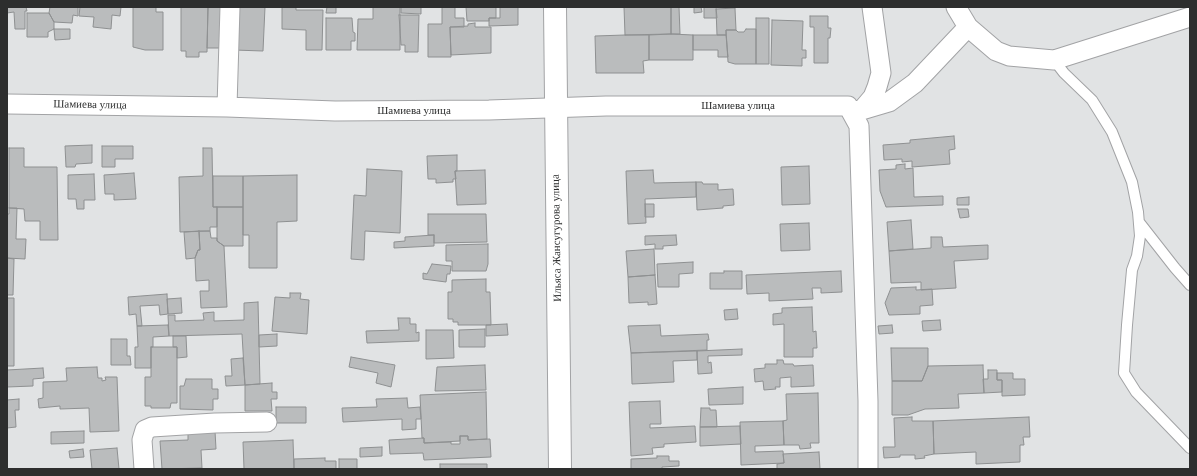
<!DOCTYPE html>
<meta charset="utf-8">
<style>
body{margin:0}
#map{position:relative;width:1197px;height:476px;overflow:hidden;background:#e1e3e4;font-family:Georgia,serif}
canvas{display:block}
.frame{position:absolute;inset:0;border:8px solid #2d2e2e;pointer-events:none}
</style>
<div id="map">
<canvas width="1197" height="476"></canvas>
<div class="frame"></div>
</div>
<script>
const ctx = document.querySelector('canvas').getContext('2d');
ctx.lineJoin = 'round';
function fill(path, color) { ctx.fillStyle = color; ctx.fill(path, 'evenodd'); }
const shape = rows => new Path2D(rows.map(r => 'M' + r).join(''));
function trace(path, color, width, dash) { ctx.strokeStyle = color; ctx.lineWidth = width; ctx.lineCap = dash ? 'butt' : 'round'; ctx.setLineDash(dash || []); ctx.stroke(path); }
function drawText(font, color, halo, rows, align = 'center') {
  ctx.font = font + ' Georgia,serif'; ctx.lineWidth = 3.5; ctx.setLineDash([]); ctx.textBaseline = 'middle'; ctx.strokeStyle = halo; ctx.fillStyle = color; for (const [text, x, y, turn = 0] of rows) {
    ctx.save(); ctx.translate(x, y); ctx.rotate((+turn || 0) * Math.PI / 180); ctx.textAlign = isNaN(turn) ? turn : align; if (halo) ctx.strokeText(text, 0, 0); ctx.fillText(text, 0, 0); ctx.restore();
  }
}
const building = shape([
 [7,7,26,7,27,11,25,11,25,29,15,29,14,12,7,13,7,7],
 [50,7,78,7,78,16,73,15,72,23,54,22,49,13,50,7],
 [80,7,121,7,120,16,112,15,111,29,93,27,94,17,79,16,80,7],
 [133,7,156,7,156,12,163,12,163,50,145,50,133,47,133,7],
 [181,7,208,7,207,52,199,52,199,57,186,57,186,51,181,51,181,7],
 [208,7,224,7,223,48,207,48,208,7],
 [236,7,265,7,263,51,234,50,236,7],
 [282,7,296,7,296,10,323,10,322,50,306,50,306,30,282,29,282,7],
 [327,7,336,7,336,13,326,13,327,7],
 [373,7,400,7,400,50,357,50,358,19,373,19,373,7],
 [401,7,421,7,421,14,401,13,401,7],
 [442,7,455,7,455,18,464,18,464,27,450,27,451,57,428,57,428,24,442,24,442,7],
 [466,7,496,7,496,18,489,18,489,21,467,21,466,7],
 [500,7,518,7,518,25,489,26,489,18,500,18,500,7],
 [624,7,671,7,671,34,625,35,624,7],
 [671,7,679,7,680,34,671,34,671,7],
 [694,7,701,7,702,12,694,13,694,7],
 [704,7,716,7,717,18,704,18,704,7],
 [735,8,736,30,726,30,726,35,717,35,716,9,735,8],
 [27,13,49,13,54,22,54,29,48,32,48,37,27,37,27,13],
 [399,15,419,15,418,52,405,52,405,45,401,45,399,15],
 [810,16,828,16,828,28,831,28,830,38,828,38,828,63,814,63,814,27,810,27,810,16],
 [326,18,352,18,353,32,355,33,355,41,351,41,351,50,326,50,326,18],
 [756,18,769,18,769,64,756,64,756,18],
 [772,20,803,21,802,50,806,50,806,58,802,58,802,66,771,65,772,20],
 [475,23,475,27,491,27,491,53,451,55,450,27,468,26,468,24,475,23],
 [54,29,70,29,70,39,55,40,54,29],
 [746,29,756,29,756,64,735,64,728,62,726,30,736,30,738,32,744,32,746,29],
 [671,34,693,35,693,60,649,60,649,35,671,34],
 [625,35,649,35,649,60,643,61,644,73,596,73,595,36,625,35],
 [693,35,726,35,728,57,718,57,718,50,693,50,693,35],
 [954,136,955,149,949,150,950,164,912,167,912,161,902,162,902,159,884,160,883,145,910,143,910,140,954,136],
 [92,145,92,163,76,164,75,167,66,167,65,146,92,145],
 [102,146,133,146,133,159,115,159,115,167,102,167,102,146],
 [9,148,24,148,24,167,57,167,58,240,40,240,40,221,25,221,24,209,9,208,9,148],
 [203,148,212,148,213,207,217,207,217,227,210,227,210,231,180,232,179,177,203,176,203,148],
 [457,155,457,171,455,171,456,179,453,179,453,182,436,183,436,179,428,179,427,156,457,155],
 [905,164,905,169,913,168,914,197,943,196,943,205,886,207,880,191,879,170,896,169,896,165,905,164],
 [809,166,810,204,782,205,781,167,809,166],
 [367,169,402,171,400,233,365,231,364,260,351,259,354,195,366,196,367,169],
 [485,170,486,204,457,205,455,171,485,170],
 [653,170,654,183,696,182,696,197,645,199,646,223,628,224,626,171,653,170],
 [134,173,136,199,114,200,114,194,105,194,104,175,134,173],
 [94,174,95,200,84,200,84,209,77,209,76,199,68,199,68,175,94,174],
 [297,175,297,221,277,222,277,268,249,268,249,235,243,235,243,176,297,175],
 [213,176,243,176,243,207,213,207,213,176],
 [696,182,702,182,703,184,718,184,718,190,733,189,734,205,723,206,723,208,697,210,696,182],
 [969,197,969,205,957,205,957,198,969,197],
 [645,204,654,204,654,217,645,217,645,204],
 [217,207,243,207,243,246,224,246,217,241,217,207],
 [9,208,17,208,16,239,26,239,25,259,7,258,7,214,9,214,9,208],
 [958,209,968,209,969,217,960,218,958,209],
 [428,214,486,214,487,242,434,243,434,235,428,235,428,214],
 [911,220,913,249,889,251,887,222,911,220],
 [809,223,810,250,781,251,780,224,809,223],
 [199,231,210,231,211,238,217,238,217,241,224,246,227,307,201,308,200,291,209,291,209,280,196,281,195,258,198,250,200,250,199,231],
 [199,231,200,250,198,250,195,258,186,259,184,232,199,231],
 [434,235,434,246,394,248,394,242,405,241,405,237,434,235],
 [676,235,677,245,663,246,663,249,655,249,655,244,645,245,645,236,676,235],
 [931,237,942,237,943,247,988,245,988,259,954,261,956,288,921,290,921,282,891,283,889,251,931,248,931,237],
 [488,244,488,264,486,271,452,271,452,261,446,261,446,245,488,244],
 [654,249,655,275,628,277,626,251,654,249],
 [7,258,14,259,13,295,7,295,7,258],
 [693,262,693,273,679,274,679,287,658,287,657,264,693,262],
 [432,264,451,266,450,274,447,274,446,282,423,279,423,273,427,274,432,264],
 [724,271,742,271,742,289,710,289,710,273,724,273,724,271],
 [841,271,842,292,821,293,821,288,812,288,813,299,769,301,769,293,747,294,746,275,841,271],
 [655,275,657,304,648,305,648,302,629,303,628,277,655,275],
 [486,279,486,292,490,292,491,325,458,325,458,322,453,322,453,319,448,319,448,292,452,292,452,280,486,279],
 [916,287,916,290,932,289,933,305,920,306,920,314,889,315,885,303,891,288,916,287],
 [290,293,301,293,300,299,309,300,307,334,272,331,275,297,290,298,290,293],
 [167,294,168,314,160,315,159,305,140,306,142,326,137,326,136,314,129,315,128,297,167,294],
 [7,298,14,298,14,366,7,366,7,298],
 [181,298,182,313,168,314,167,299,181,298],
 [258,302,260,384,245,385,242,334,169,336,168,315,175,315,175,321,204,320,203,313,214,312,214,321,244,320,244,303,258,302],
 [812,307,813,332,816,331,817,348,813,348,813,357,784,357,784,324,773,325,773,314,782,313,782,308,812,307],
 [737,309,738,319,725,320,724,310,737,309],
 [398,318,410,318,410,324,416,324,416,333,419,332,419,341,367,343,366,331,399,330,398,318],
 [940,320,941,330,923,331,922,321,940,320],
 [507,324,508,335,486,336,486,325,507,324],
 [168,325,169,336,153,337,153,347,151,347,151,368,135,368,135,347,138,347,137,326,168,325],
 [660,325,661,336,708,334,709,340,707,340,707,350,631,353,628,326,660,325],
 [892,325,893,333,879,334,878,326,892,325],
 [485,329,485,347,459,347,459,330,485,329],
 [426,330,453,330,454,358,426,359,426,330],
 [277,334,277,346,259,347,259,335,277,334],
 [173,336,186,336,187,357,177,358,177,347,173,347,173,336],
 [111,339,127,339,127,356,130,356,131,365,111,365,111,339],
 [151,347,177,347,177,403,171,403,170,408,151,408,151,406,145,406,145,377,151,377,151,347],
 [891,348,928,348,928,366,922,381,892,381,891,348],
 [742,349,742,355,708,356,708,363,711,362,712,373,698,374,697,351,742,349],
 [697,351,697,360,673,361,674,382,632,384,631,353,697,351],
 [351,357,395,365,391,387,376,383,378,373,349,367,351,357],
 [243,358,245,385,226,386,225,376,232,376,231,359,243,358],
 [777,360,783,360,784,364,793,364,794,366,813,365,814,386,791,387,791,377,780,378,780,387,775,387,776,389,764,390,763,381,755,382,754,369,765,368,765,364,777,364,777,360],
 [485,365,486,390,435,391,437,367,485,365],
 [983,365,984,393,958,394,959,408,925,409,908,415,892,415,892,381,922,381,928,366,983,365],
 [97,367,98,378,102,378,102,381,106,380,105,377,117,377,119,431,90,432,89,408,60,409,60,406,39,408,38,399,43,398,43,382,67,381,66,368,97,367],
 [43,368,44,378,33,379,33,386,7,387,7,370,43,368],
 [988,370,997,370,997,380,1002,380,1002,392,984,393,983,379,988,379,988,370],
 [997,373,1013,373,1013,379,1025,379,1025,395,1002,396,1002,380,997,380,997,373],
 [186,379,212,379,212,389,218,389,218,399,213,399,213,410,180,409,180,386,184,386,186,379],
 [272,383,272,392,277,392,277,399,271,399,272,411,245,411,245,385,272,383],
 [743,387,743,404,709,405,708,389,743,387],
 [486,392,487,439,468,440,468,436,460,436,460,441,424,443,424,438,422,438,420,395,486,392],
 [818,393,819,443,810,443,811,448,800,449,799,445,784,445,783,421,787,420,786,394,818,393],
 [407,398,408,408,420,407,421,419,416,419,416,429,402,430,402,419,343,422,342,408,377,407,376,399,407,398],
 [19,399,19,410,15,410,16,427,7,428,7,400,19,399],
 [660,401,661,424,650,424,650,428,695,426,696,442,664,444,664,447,652,448,653,454,631,456,629,402,660,401],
 [276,407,306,407,306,423,276,423,276,407],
 [701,408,710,408,710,410,716,410,717,427,700,427,701,408],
 [912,417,912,421,933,421,934,454,924,456,925,458,915,459,915,455,900,455,900,457,884,458,883,447,895,447,894,418,912,417],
 [1029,417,1030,437,1023,437,1024,445,1020,445,1020,462,976,464,976,452,934,454,933,421,1029,417],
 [783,421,784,445,755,446,755,452,783,451,784,463,741,465,740,422,783,421],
 [740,426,741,444,700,446,700,427,740,426],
 [84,431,84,443,51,444,51,432,84,431],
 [215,431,216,449,201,450,202,468,162,469,160,441,188,440,188,433,215,431],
 [460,436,468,436,468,440,490,439,491,457,424,460,423,453,390,454,389,440,424,438,424,443,451,442,451,444,460,444,460,436],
 [293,440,294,469,244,469,243,442,293,440],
 [382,447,382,456,360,457,360,448,382,447],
 [117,448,119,469,86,469,92,469,90,450,117,448],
 [83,449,84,457,70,458,69,451,83,449],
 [819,452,820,469,777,469,777,464,784,463,783,454,819,452],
 [657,456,669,456,669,461,679,461,679,466,662,467,662,469,631,469,631,459,657,458,657,456],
 [325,458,325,461,336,461,336,469,294,469,294,459,325,458],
 [339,459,357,459,357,469,339,469,339,459],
 [440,464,487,464,487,469,440,469,440,464]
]);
fill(building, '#babcbd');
trace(building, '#8e9091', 1);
const service = shape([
 [1054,60,1064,73,1092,100,1112,132,1132,182,1138,212,1140,236,1137,256,1132,270,1127,325,1124,373,1136,392,1190,448],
 [1139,222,1175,268,1190,285]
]);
const minor = shape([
 [956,7,968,27],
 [7,104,227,107,335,111,489,110,606,106,848,106,859,126,868,401,868,469],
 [227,107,230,7],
 [859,110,862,110,873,97,877,87,881,73,872,7],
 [862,110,889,102,915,83,968,27,996,51,1009,56,1054,60,1190,17],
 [144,469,142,440,145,430,152,427,215,423,267,422]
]);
const tertiary = shape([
 [555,7,560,469]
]);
trace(service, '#a2a3a5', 12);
trace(minor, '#a2a3a5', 21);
trace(tertiary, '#a2a3a5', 24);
trace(service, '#fff', 10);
trace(minor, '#fff', 19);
trace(tertiary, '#fff', 22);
drawText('11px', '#2d2e2e', '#fff', [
 ["Шамиева улица",90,105,1],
 ["Шамиева улица",738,106],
 ["Шамиева улица",414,111],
 ["Ильяса Жансугурова улица",557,238,-91]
]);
</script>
